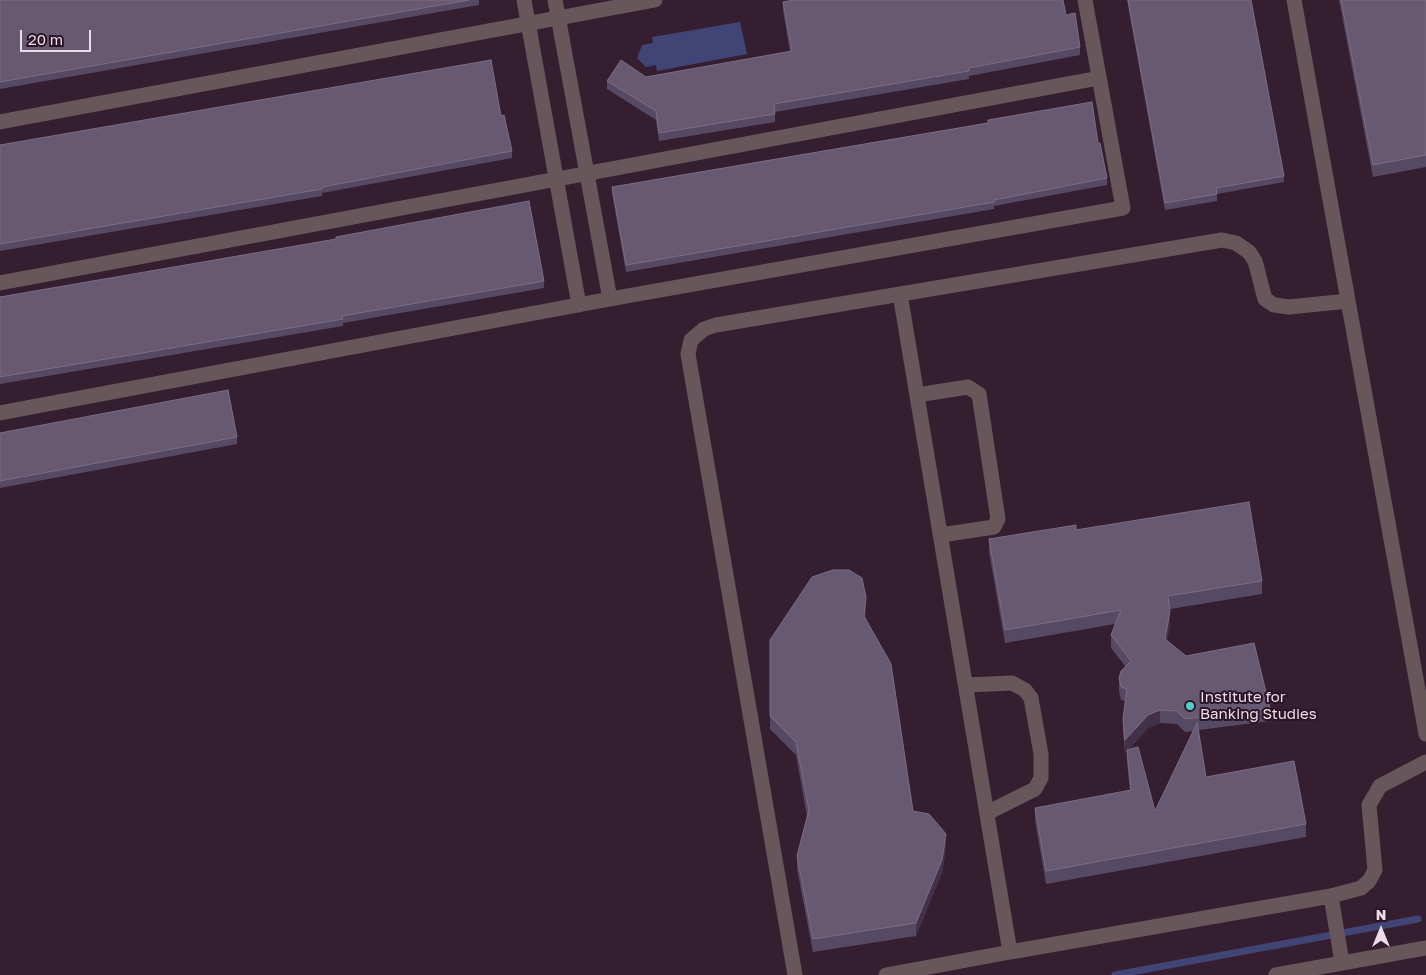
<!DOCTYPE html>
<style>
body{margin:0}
#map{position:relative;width:1426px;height:975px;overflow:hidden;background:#361e31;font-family:"Golos Text",sans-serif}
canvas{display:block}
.north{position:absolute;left:1356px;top:905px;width:50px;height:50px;-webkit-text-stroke:4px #2c1427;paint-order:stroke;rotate:0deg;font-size:14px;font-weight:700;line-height:20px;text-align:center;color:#eddce8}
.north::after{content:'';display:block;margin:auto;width:18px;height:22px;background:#eddce8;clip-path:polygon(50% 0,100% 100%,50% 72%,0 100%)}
.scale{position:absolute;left:20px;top:30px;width:71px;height:22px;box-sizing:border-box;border:2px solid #eddce8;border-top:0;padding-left:6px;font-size:15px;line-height:18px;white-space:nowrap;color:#eddce8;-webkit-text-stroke:4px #2c1427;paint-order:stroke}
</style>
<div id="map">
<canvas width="1426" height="975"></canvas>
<div class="north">N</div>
<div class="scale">20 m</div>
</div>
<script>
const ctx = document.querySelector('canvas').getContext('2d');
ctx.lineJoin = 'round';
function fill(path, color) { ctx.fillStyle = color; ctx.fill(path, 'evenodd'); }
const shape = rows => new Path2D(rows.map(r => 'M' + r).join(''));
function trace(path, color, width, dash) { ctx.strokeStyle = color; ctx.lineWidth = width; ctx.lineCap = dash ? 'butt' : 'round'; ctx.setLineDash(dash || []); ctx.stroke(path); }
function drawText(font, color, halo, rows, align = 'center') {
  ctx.font = font + ' "Golos Text",sans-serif'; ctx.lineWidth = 4; ctx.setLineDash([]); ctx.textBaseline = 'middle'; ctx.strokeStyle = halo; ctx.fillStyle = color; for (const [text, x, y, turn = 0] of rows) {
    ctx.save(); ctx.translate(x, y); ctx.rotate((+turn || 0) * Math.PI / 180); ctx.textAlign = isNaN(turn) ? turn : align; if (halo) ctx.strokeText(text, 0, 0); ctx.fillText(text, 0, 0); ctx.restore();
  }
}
fill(shape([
 [740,22,747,54,657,71,656,65,646,67,637,58,642,45,653,43,652,37]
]), '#404575');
trace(shape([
 [1115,975,1418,919]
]), '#404575', 7);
trace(shape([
 [524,0,579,305],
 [555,0,610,299],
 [1294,0,1426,734],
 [0,122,655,0],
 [0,283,1099,78],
 [900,294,1010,952,1331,896,1361,888,1369,881,1375,870,1369,805,1380,786,1426,762],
 [917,395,968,387,979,394,998,519,994,527,941,535],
 [0,413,610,299,1123,208,1085,0],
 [966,685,1012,683,1025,690,1031,698,1041,754,1041,778,1035,789,987,813],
 [1331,896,1342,963],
 [795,975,688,354,691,340,704,329,716,325,1222,240,1236,243,1249,252,1255,261,1265,299,1274,305,1289,307,1348,301],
 [886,975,1010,952],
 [1276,975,1426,948]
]), '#67565a', 15);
fill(shape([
 [0,0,479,0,479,5,0,89],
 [1127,0,1251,0,1284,176,1284,182,1217,194,1217,201,1165,210],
 [1339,0,1426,0,1426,167,1373,177],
 [783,2,1066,15,1080,47,1080,55,969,76,969,79,775,112,775,122,659,141,656,120,607,89,607,81,646,77,790,52,783,10],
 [501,116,512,151,512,158,322,193,322,196,0,251,0,145],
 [988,120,1098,143,1107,178,1107,185,994,206,994,209,626,272,612,193,612,187,988,123],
 [336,237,544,281,544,288,343,323,343,326,0,384,0,297,336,240],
 [0,433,237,437,237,444,0,488],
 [1076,530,1262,581,1262,594,1170,609,1170,624,1167,641,1186,656,1270,708,1270,721,1199,730,1206,777,1306,824,1306,837,1046,884,1035,820,1035,808,1130,791,1127,762,1127,752,1125,753,1123,732,1123,719,1125,701,1121,700,1119,691,1119,678,1126,667,1111,648,1111,635,1115,624,1005,643,989,552,989,539],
 [1160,723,1177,724,1185,732,1194,731,1155,811,1129,749,1148,728],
 [866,610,865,618,913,811,946,847,942,873,916,936,813,952,797,869,797,856,807,816,796,755,770,729,770,640]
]), '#564964');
fill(shape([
 [866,597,866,610,864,629,864,616],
 [1170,611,1170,624,1165,652,1165,639],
 [1160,710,1160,723,1148,728,1125,753,1125,740,1148,715],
 [946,834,946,847,942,873,916,936,916,923]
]), '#43314a');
const building = shape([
 [0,0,469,0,0,82,0,0],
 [794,0,1063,0,1066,15,1075,13,1080,47,969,68,969,71,774,104,775,114,659,133,656,111,607,81,621,60,646,77,792,51,783,2,794,0],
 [1128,0,1251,0,1284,176,1216,188,1217,194,1165,203,1128,0],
 [1341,0,1426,0,1426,155,1373,165,1341,0],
 [491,60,501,116,504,115,512,151,322,187,322,189,0,244,0,145,491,60],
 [1092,102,1098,143,1100,143,1107,178,994,200,994,202,626,265,612,187,988,123,988,120,1092,102],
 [529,201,544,281,342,316,343,319,0,377,0,297,336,239,336,237,529,201],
 [228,390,237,437,0,481,0,433,228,390],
 [1249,502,1262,581,1168,596,1170,611,1165,639,1186,656,1254,643,1270,708,1185,719,1177,711,1160,710,1148,715,1125,740,1123,719,1127,689,1121,687,1119,678,1121,671,1131,661,1111,635,1121,610,1005,630,989,539,1076,525,1076,530,1249,502],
 [833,570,849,570,862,578,866,597,864,616,891,664,913,811,929,814,946,834,942,860,916,923,813,939,797,856,809,810,796,742,770,716,770,640,812,577,833,570],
 [1197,723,1206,777,1294,761,1306,824,1046,871,1035,808,1131,790,1127,750,1138,747,1155,811,1197,723]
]);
fill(building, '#675972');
trace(building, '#7c6d85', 1);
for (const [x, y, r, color] of [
 [1190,706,5,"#54cdc8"]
]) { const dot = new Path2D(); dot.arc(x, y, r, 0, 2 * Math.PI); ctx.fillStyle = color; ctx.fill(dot); trace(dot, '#2c1427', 2); }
drawText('15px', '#eddce8', '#2c1427', [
 ["Institute for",1200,697],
 ["Banking Studies",1200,714]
], 'left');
</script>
